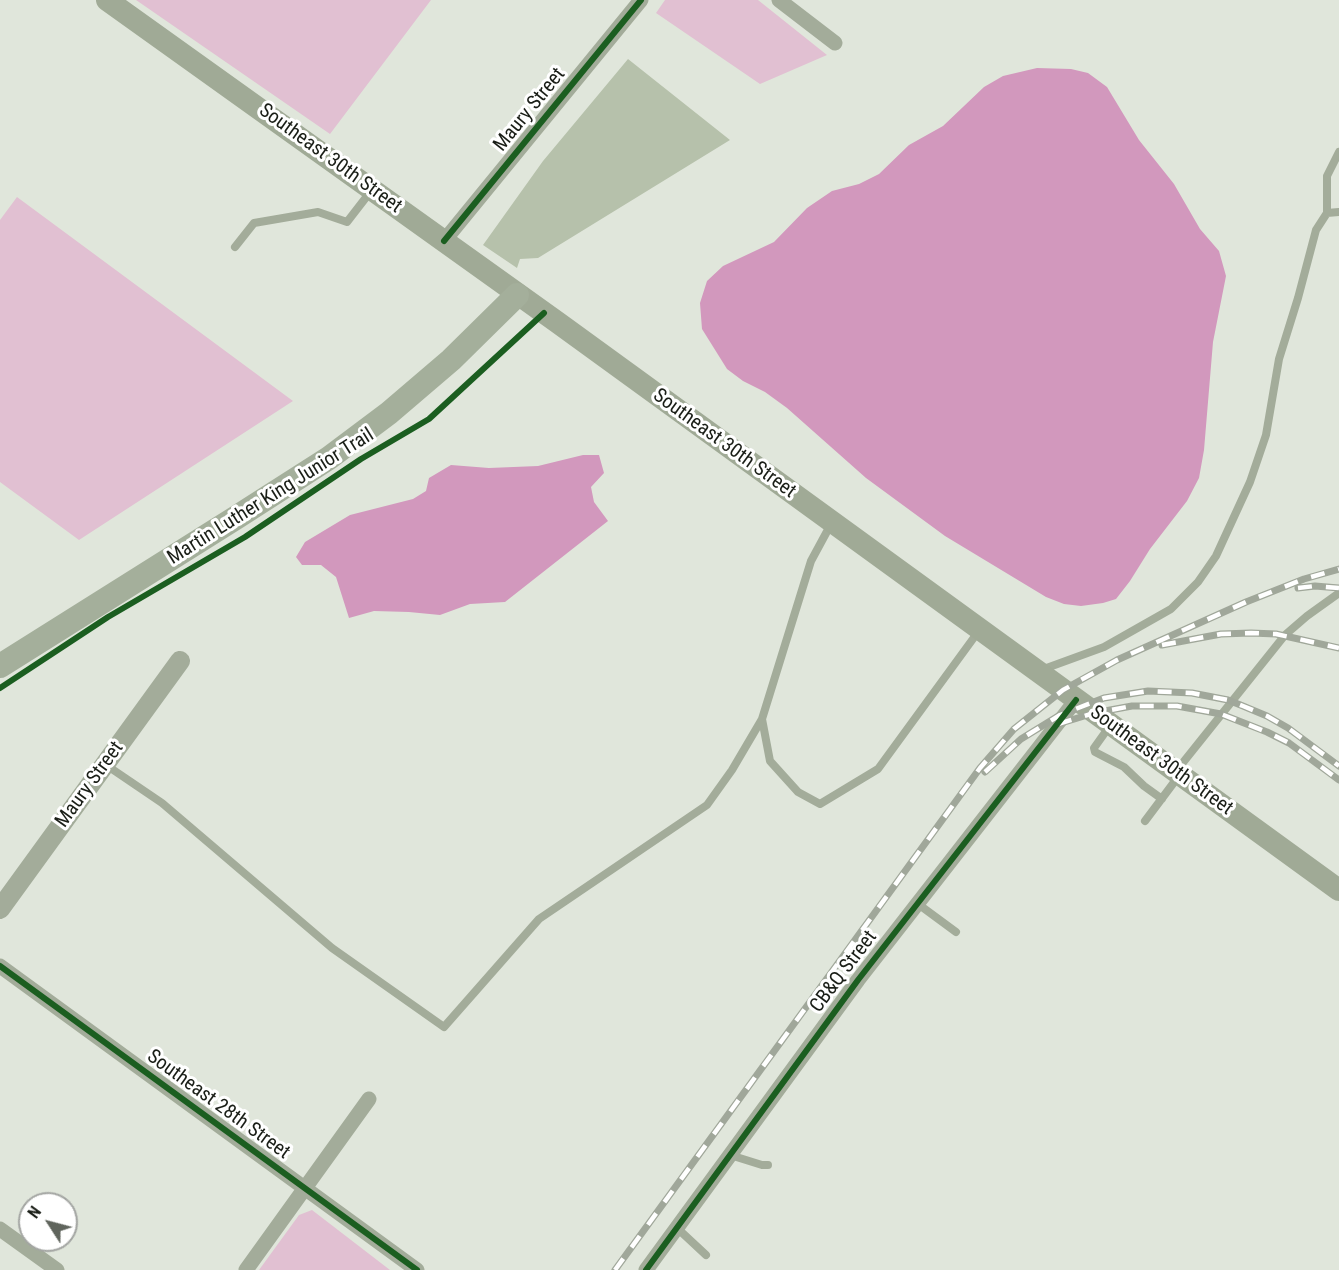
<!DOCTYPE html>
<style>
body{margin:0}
#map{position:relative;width:1339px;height:1270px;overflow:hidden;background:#e0e6db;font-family:"Roboto Condensed",sans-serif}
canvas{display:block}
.north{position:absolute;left:18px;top:1192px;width:60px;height:60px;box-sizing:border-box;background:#fff;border:2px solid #a3a5a2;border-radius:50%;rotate:306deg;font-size:16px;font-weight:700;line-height:24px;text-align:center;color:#1a1e17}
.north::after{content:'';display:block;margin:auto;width:21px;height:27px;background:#5f645c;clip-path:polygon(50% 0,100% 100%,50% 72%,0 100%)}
</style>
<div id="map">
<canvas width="1339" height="1270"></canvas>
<div class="north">N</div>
</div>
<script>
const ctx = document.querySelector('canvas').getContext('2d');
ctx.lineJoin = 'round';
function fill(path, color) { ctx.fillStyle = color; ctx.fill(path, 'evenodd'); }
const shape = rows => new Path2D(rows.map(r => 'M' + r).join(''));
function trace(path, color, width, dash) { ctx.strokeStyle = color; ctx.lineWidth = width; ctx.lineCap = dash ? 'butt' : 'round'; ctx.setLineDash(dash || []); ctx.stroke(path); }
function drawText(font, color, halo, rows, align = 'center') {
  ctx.font = font + ' "Roboto Condensed",sans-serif'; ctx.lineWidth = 6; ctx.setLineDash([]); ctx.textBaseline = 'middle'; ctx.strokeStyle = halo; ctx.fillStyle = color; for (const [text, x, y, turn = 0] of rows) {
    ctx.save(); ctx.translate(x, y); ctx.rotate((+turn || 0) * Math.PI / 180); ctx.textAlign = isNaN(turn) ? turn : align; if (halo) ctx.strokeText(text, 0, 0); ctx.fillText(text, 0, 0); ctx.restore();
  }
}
fill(shape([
 [136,0,431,0,330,134],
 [665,0,758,0,827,55,760,84,656,13],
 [17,197,293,401,79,540,0,482,0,220],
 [312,1210,390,1270,259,1270,299,1215]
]), '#e1c0d2');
fill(shape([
 [1037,68,1071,69,1088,73,1107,87,1139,140,1174,184,1200,229,1219,251,1226,276,1213,342,1204,450,1199,478,1187,501,1150,549,1130,581,1116,599,1103,603,1081,606,1064,604,1046,597,945,536,866,478,787,408,765,392,743,381,727,369,702,329,700,303,707,281,723,266,774,242,807,208,832,191,859,184,879,174,909,145,943,126,984,87,1003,76],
 [583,455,599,455,604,473,591,487,594,502,608,521,505,602,470,604,440,615,409,612,374,611,349,618,336,577,321,565,302,565,296,557,305,542,350,515,413,499,426,491,429,478,451,465,489,468,538,466]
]), '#d298bd');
fill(shape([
 [628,59,730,140,538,258,520,259,517,268,483,245,543,161]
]), '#b6c1ab');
trace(shape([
 [1327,213,1339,212],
 [235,247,254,223,318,212,347,222,371,191],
 [831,524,811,561,762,719,770,761,798,792,820,804,878,769,978,632],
 [1041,670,1104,647,1171,609,1198,582,1216,556,1250,482,1266,435,1279,359,1298,298,1316,230,1327,213,1327,176,1339,152],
 [1109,727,1094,748,1095,752,1124,767,1144,786,1162,799],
 [106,765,162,803,332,948,444,1027,539,919,707,805,732,770,762,719],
 [1177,770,1285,635,1307,616,1339,593],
 [1145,821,1178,777],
 [918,904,956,932],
 [730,1155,762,1165,768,1165],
 [677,1228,706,1255]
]), '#a3ac9a', 8);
trace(shape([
 [779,0,835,43],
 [444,241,641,0],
 [0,966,417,1270],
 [0,1229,57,1270],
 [246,1270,369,1099],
 [646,1270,858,980,1076,700]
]), '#a3ac9a', 15);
trace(shape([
 [0,909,180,661]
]), '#a3ac9a', 20);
trace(shape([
 [107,0,557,322,1339,890]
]), '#a0aa96', 22);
trace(shape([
 [0,666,237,517,329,458,389,413,451,360,517,295]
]), '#a4af9b', 24);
const rail = shape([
 [1298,588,1315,586,1339,588],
 [1162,645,1221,634,1251,633,1276,634,1339,648],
 [1058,724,1094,713,1132,706,1177,706,1221,714,1267,732,1289,743,1339,780],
 [985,772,1021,739,1060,715,1104,698,1148,691,1192,693,1228,700,1243,706,1267,716,1288,728,1339,766],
 [615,1270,980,768,1014,729,1063,690,1117,660,1246,602,1304,579,1339,569]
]);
trace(rail, '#a0a79a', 7);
trace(rail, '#fff', 4.5, [14]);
trace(shape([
 [444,241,641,0],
 [0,688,108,617,245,537,361,459,429,419,544,313],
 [0,966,417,1270],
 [646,1270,858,980,1076,700]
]), '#1b5e20', 6);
drawText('20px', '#1a1e17', '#fff', [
 ["Maury Street",530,110,-51],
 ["Southeast 30th Street",330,159,36],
 ["Southeast 30th Street",724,444,36],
 ["Martin Luther King Junior Trail",271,497,-32],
 ["Southeast 30th Street",1161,761,36],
 ["Maury Street",90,785,-54],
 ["CB&Q Street",844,972,-53],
 ["Southeast 28th Street",218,1105,36]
]);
</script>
